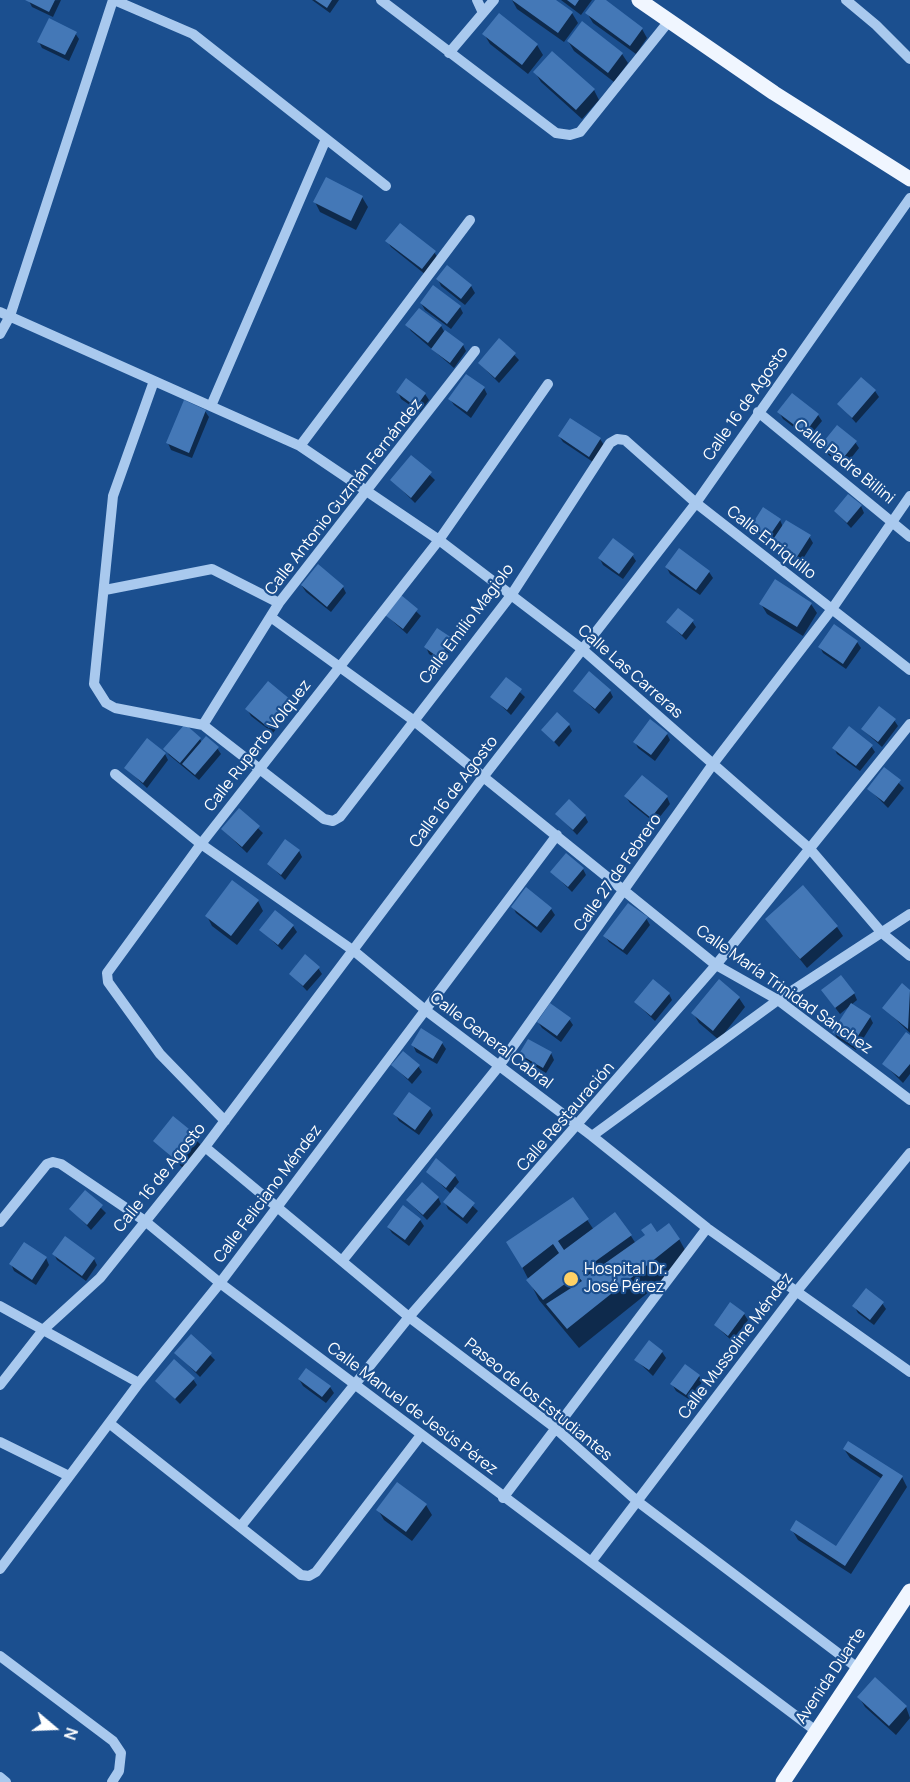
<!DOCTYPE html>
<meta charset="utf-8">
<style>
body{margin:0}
#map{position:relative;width:910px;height:1782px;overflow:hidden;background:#1b4f8f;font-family:Manrope,sans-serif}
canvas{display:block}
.north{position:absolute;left:24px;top:1698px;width:60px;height:60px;-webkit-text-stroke:4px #1b4f8f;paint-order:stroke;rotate:109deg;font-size:16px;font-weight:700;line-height:24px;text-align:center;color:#fff}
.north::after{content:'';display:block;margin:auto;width:21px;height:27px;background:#fff;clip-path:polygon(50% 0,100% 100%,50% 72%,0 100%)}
</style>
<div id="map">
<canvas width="910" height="1782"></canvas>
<div class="north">N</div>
</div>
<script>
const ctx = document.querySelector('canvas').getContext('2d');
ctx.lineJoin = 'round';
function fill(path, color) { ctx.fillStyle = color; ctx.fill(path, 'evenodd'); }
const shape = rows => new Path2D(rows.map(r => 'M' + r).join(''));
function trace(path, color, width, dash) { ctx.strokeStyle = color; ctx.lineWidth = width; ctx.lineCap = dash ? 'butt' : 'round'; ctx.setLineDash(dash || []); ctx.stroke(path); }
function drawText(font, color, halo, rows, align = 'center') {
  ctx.font = font + ' Manrope,sans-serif'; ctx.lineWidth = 4.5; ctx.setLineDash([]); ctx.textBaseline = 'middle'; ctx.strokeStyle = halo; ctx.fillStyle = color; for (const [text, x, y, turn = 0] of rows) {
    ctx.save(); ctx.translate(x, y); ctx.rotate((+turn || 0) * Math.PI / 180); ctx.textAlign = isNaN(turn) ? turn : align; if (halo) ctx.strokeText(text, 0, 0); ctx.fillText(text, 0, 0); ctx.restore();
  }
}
fill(shape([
 [61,0,53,17,32,7,29,1],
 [312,0,339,0,330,13],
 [512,0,553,0,572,13,578,23,564,42,517,9],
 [561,0,592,0,581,15],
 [597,0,603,0,642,29,647,38,636,54,593,23,587,13],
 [499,15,537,45,543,55,528,74,490,44,484,34],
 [75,33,79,39,69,61,42,48,39,42],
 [568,41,622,54,628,63,614,82,574,51],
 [535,72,594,90,599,100,582,119,541,82],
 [362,197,368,207,356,230,320,212,315,202],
 [387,241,434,252,438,258,426,275,391,247],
 [447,267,471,286,475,293,465,305,441,286,438,279],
 [421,303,460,307,463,313,451,329,425,310],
 [407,325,441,326,445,333,463,345,466,351,454,368,411,331],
 [500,340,519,360,499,383,480,364],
 [484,388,487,394,471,418,454,405,450,399],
 [875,391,879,397,856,423,839,404],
 [398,392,425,394,429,400,420,412,401,399],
 [205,411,209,417,192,458,171,450,168,443],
 [779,412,818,415,822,421,808,438,783,419],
 [559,436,600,439,604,445,593,462,563,442],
 [855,442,859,448,844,467,826,453,822,447],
 [411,457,435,480,415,503,392,480],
 [861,506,864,513,851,528,836,512],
 [780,520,783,527,809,536,813,543,799,565,776,551,773,543,756,532,752,526],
 [632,555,636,561,623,579,603,565,600,559],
 [667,568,709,572,713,578,700,595,670,574],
 [302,586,343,587,346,593,331,612,306,592],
 [401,597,421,616,407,634,387,616],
 [761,604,811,604,817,613,803,636,767,614],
 [692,621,696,627,686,640,668,622],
 [451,639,454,645,443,663,429,654,426,647],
 [857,642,861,648,846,669,823,653,820,647],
 [506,679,525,697,511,715,492,697],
 [575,691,610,691,613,697,599,714],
 [290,700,294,707,273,733,251,716,247,709],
 [894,720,898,726,882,747,863,730],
 [569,725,572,731,559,747,543,730],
 [667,734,670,740,655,761,638,748,635,742],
 [200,739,202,743,217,748,221,754,199,780,169,755,165,749],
 [871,746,875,752,860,771,837,754,834,748],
 [165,754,168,760,147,788,126,768],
 [884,769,904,788,888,808,869,789],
 [626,797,667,797,670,804,655,823,630,803],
 [239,810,263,833,247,853,223,830],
 [557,814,585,816,588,822,577,835],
 [299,851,302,857,285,880,269,864],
 [583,869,586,875,572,892,552,872],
 [258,901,263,911,237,945,212,926,207,916],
 [513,907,551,909,555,915,541,933,516,913],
 [646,918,650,925,627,955,609,942,605,936],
 [767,919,837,927,843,936,807,968],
 [293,926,297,932,282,950,261,930],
 [318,968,322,974,307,991,291,974],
 [902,986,910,992,910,1033,884,1008],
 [854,993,857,1000,840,1014,827,997],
 [669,994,672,1000,655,1021,635,1002],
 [739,998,745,1007,719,1040,699,1023,693,1013],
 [870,1017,873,1023,856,1050,837,1038,834,1032],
 [569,1019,573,1025,561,1042,542,1028,538,1022],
 [910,1037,910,1074,903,1083,884,1064],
 [442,1043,446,1049,437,1064,416,1052,413,1045],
 [551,1053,554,1060,546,1073,525,1060,521,1054],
 [393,1065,418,1066,422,1072,412,1084],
 [430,1109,433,1115,419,1135,399,1121,395,1114],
 [174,1118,202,1146,183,1168,155,1141],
 [428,1172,455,1176,459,1182,454,1188,478,1211,467,1224,448,1209,445,1202,451,1194],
 [85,1192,106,1213,91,1230,71,1209],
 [438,1197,441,1204,427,1220,407,1200],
 [573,1199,594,1230,631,1236,636,1244,657,1234,679,1239,690,1259,579,1348,539,1300,519,1261],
 [420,1220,424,1226,409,1246,392,1233,388,1227],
 [54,1254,94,1259,97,1265,86,1281,57,1260],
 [46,1258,49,1265,36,1285,14,1271,11,1264],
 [882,1303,886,1309,874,1325,858,1313,854,1306],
 [744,1314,748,1320,732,1341,716,1326],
 [191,1336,215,1360,200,1377,176,1353],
 [662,1352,666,1358,653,1376,636,1360],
 [699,1376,702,1382,690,1400,676,1391,672,1384],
 [193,1379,197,1385,180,1404,157,1381],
 [299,1379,330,1387,334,1393,326,1403,303,1386],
 [844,1449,902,1477,907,1487,851,1574,798,1540,792,1530,837,1548,882,1479,850,1458],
 [426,1505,432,1515,412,1541,384,1520,378,1510],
 [859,1697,906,1707,910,1718,896,1735,865,1707]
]), '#0007');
fill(shape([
 [25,0,55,0,49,12],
 [315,0,332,0,327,8],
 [512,0,556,0,573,12,558,33],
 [567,0,579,0,575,6],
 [595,0,606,0,643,28,630,46,585,13],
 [499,13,538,44,522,65,482,34],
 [49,18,77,32,65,55,37,42],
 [582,21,623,53,608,73,567,41],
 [552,51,595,89,576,110,533,72],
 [326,177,363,196,351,221,313,202],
 [400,223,436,251,422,269,385,241],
 [447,265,472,285,461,299,436,279],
 [433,285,461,306,447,324,420,303],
 [419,308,442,325,428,343,405,325],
 [445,330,464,344,450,363,431,349],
 [499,338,516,353,495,378,478,363],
 [466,374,485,387,467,412,448,399],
 [861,377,876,390,852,418,837,404],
 [406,378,426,393,416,407,396,392],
 [792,393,819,414,805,433,777,412],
 [184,400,206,410,189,453,166,443],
 [570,418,601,438,589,457,558,436],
 [837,425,857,441,840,462,820,446],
 [411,455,432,472,411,498,390,480],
 [848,494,862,505,847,523,834,511],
 [763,507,781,519,768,538,751,526],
 [786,520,811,535,795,560,770,544],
 [613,538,634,554,619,574,598,558],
 [679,548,710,571,696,590,665,567],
 [318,564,344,586,327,607,301,585],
 [775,579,812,603,797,627,759,604],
 [401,595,418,609,403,629,385,615],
 [678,608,694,620,682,635,666,622],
 [834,624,858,641,843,664,818,647],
 [437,628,452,638,439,658,424,647],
 [589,671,611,690,595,709,573,691],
 [506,677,522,689,507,710,490,697],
 [268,681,291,700,269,728,245,709],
 [879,706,896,719,878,742,861,729],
 [557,712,570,724,554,742,541,730],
 [650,719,668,733,651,755,633,742],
 [185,724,201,738,180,763,163,749],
 [849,726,873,745,856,766,832,748],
 [206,736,219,747,195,775,182,764],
 [147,738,166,753,143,783,124,768],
 [884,767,901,780,884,802,867,789],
 [642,775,668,796,651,818,624,796],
 [569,799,586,815,573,830,555,814],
 [239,808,260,826,242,847,221,829],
 [285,839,300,850,281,875,267,864],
 [566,853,584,868,568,887,550,872],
 [232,880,259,900,231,936,205,916],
 [803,885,838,926,800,959,765,919],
 [526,887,552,908,537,927,511,907],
 [628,903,648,917,623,950,603,936],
 [275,910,294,925,278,945,259,930],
 [305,954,320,967,303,986,289,974],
 [841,975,855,993,835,1008,821,990],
 [653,979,670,993,651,1016,634,1002],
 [719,979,740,997,713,1031,691,1013],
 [902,983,910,990,908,1029,882,1008],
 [550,1003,571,1018,557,1036,537,1022],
 [851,1003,871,1016,852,1045,832,1032],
 [421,1028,443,1042,433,1059,411,1045],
 [906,1032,910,1035,910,1064,899,1077,882,1064],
 [528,1039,552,1052,543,1068,519,1054],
 [403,1051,420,1065,408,1079,391,1065],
 [409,1092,431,1108,415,1130,393,1114],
 [173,1116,200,1138,179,1163,153,1141],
 [436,1158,456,1175,446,1188,426,1172],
 [422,1182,439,1197,423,1215,406,1200],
 [455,1187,475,1203,463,1218,443,1202],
 [85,1190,103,1205,87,1225,69,1209],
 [573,1197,589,1219,558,1241,564,1250,615,1212,632,1235,582,1271,587,1276,645,1235,641,1230,651,1223,657,1232,669,1223,680,1239,567,1329,546,1304,582,1281,577,1275,543,1300,526,1280,559,1253,553,1244,522,1268,506,1242],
 [403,1205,421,1219,405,1240,387,1227],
 [65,1236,95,1258,82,1276,52,1254],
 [24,1242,47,1257,32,1280,9,1264],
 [866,1288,884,1302,870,1320,852,1306],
 [730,1302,745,1313,728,1336,714,1325],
 [191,1334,212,1353,196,1372,174,1353],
 [649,1340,663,1351,649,1370,634,1360],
 [174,1359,195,1378,175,1399,155,1381],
 [685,1364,700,1375,686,1395,670,1384],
 [306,1368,331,1386,322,1397,298,1379],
 [848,1441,903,1476,845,1566,790,1530,796,1520,836,1546,883,1475,843,1449],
 [397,1482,427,1504,406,1532,376,1510],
 [875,1677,907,1706,889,1726,857,1697]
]), '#4478b7');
trace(shape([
 [114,0,193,34,386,186],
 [381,0,556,133,570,135,580,132,669,21],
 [477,0,483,13],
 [846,0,876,25,910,59],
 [449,53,494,0],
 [0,312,300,446,439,540,582,649,810,849,882,933,910,956],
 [0,334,10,316,113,0],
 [154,381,113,496,94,684,106,703,115,708,203,725,324,819,333,821,340,817,512,594,610,443,617,439,625,440,696,503,910,670],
 [211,406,326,139],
 [758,412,910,537],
 [300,446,470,220],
 [105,590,212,569,279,603],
 [272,618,413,720,716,965,778,1000,910,1100],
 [203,725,279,603,475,351],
 [115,774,201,844,354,951,424,1009,592,1136,707,1228,910,1372],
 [225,1121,160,1054,108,982,107,973,201,844,439,540,548,384],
 [592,1136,778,1000,910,914],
 [205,1147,409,1317,554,1427,637,1501,859,1669],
 [0,1222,47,1164,53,1162,61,1164,145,1221,220,1283,816,1731],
 [342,1261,499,1066,713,764,832,609,910,496],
 [0,1306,139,1383],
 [0,1385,43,1330,100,1278,205,1147,484,776,696,503,910,198],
 [109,1423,301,1575,309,1576,316,1572,421,1435],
 [0,1442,69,1476],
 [503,1498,707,1228],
 [241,1526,409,1317,716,965,910,724],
 [591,1562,796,1292,910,1153],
 [0,1569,139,1383,220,1283,557,835],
 [0,1656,113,1741,121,1753,119,1771,112,1782],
 [0,1777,6,1782]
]), '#a9c9ee', 10);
trace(shape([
 [639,0,774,93,910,179],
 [783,1782,910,1591]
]), '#f0f6ff', 15);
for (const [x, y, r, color] of [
 [571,1279,8,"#ffd166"]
]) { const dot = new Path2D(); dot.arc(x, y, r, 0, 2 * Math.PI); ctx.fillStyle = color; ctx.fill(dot); trace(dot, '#1b4f8f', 2); }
drawText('16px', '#fff', '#1b4f8f', [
 ["Calle 16 de Agosto",746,404,-55],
 ["Calle Padre Billini",844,462,39],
 ["Calle Antonio Guzmán Fernández",344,497,-52],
 ["Calle Enriquillo",771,543,38],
 ["Calle Emilio Magiolo",467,624,-53],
 ["Calle Las Carreras",630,672,41],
 ["Calle Ruperto Volquez",258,746,-52],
 ["Calle 16 de Agosto",454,792,-53],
 ["Calle 27 de Febrero",618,873,-55],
 ["Calle María Trinidad Sánchez",784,990,35],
 ["Calle General Cabral",491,1041,37],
 ["Calle Restauración",566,1117,-49],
 ["Calle 16 de Agosto",160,1178,-51],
 ["Calle Feliciano Méndez",268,1194,-53],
 ["Calle Mussoline Méndez",736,1346,-53],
 ["Paseo de los Estudiantes",538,1400,39],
 ["Calle Manuel de Jesús Pérez",412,1409,37],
 ["Avenida Duarte",831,1676,-56]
]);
drawText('16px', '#fff', '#1b4f8f', [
 ["Hospital Dr.",584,1270],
 ["José Pérez",584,1288]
], 'left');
</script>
